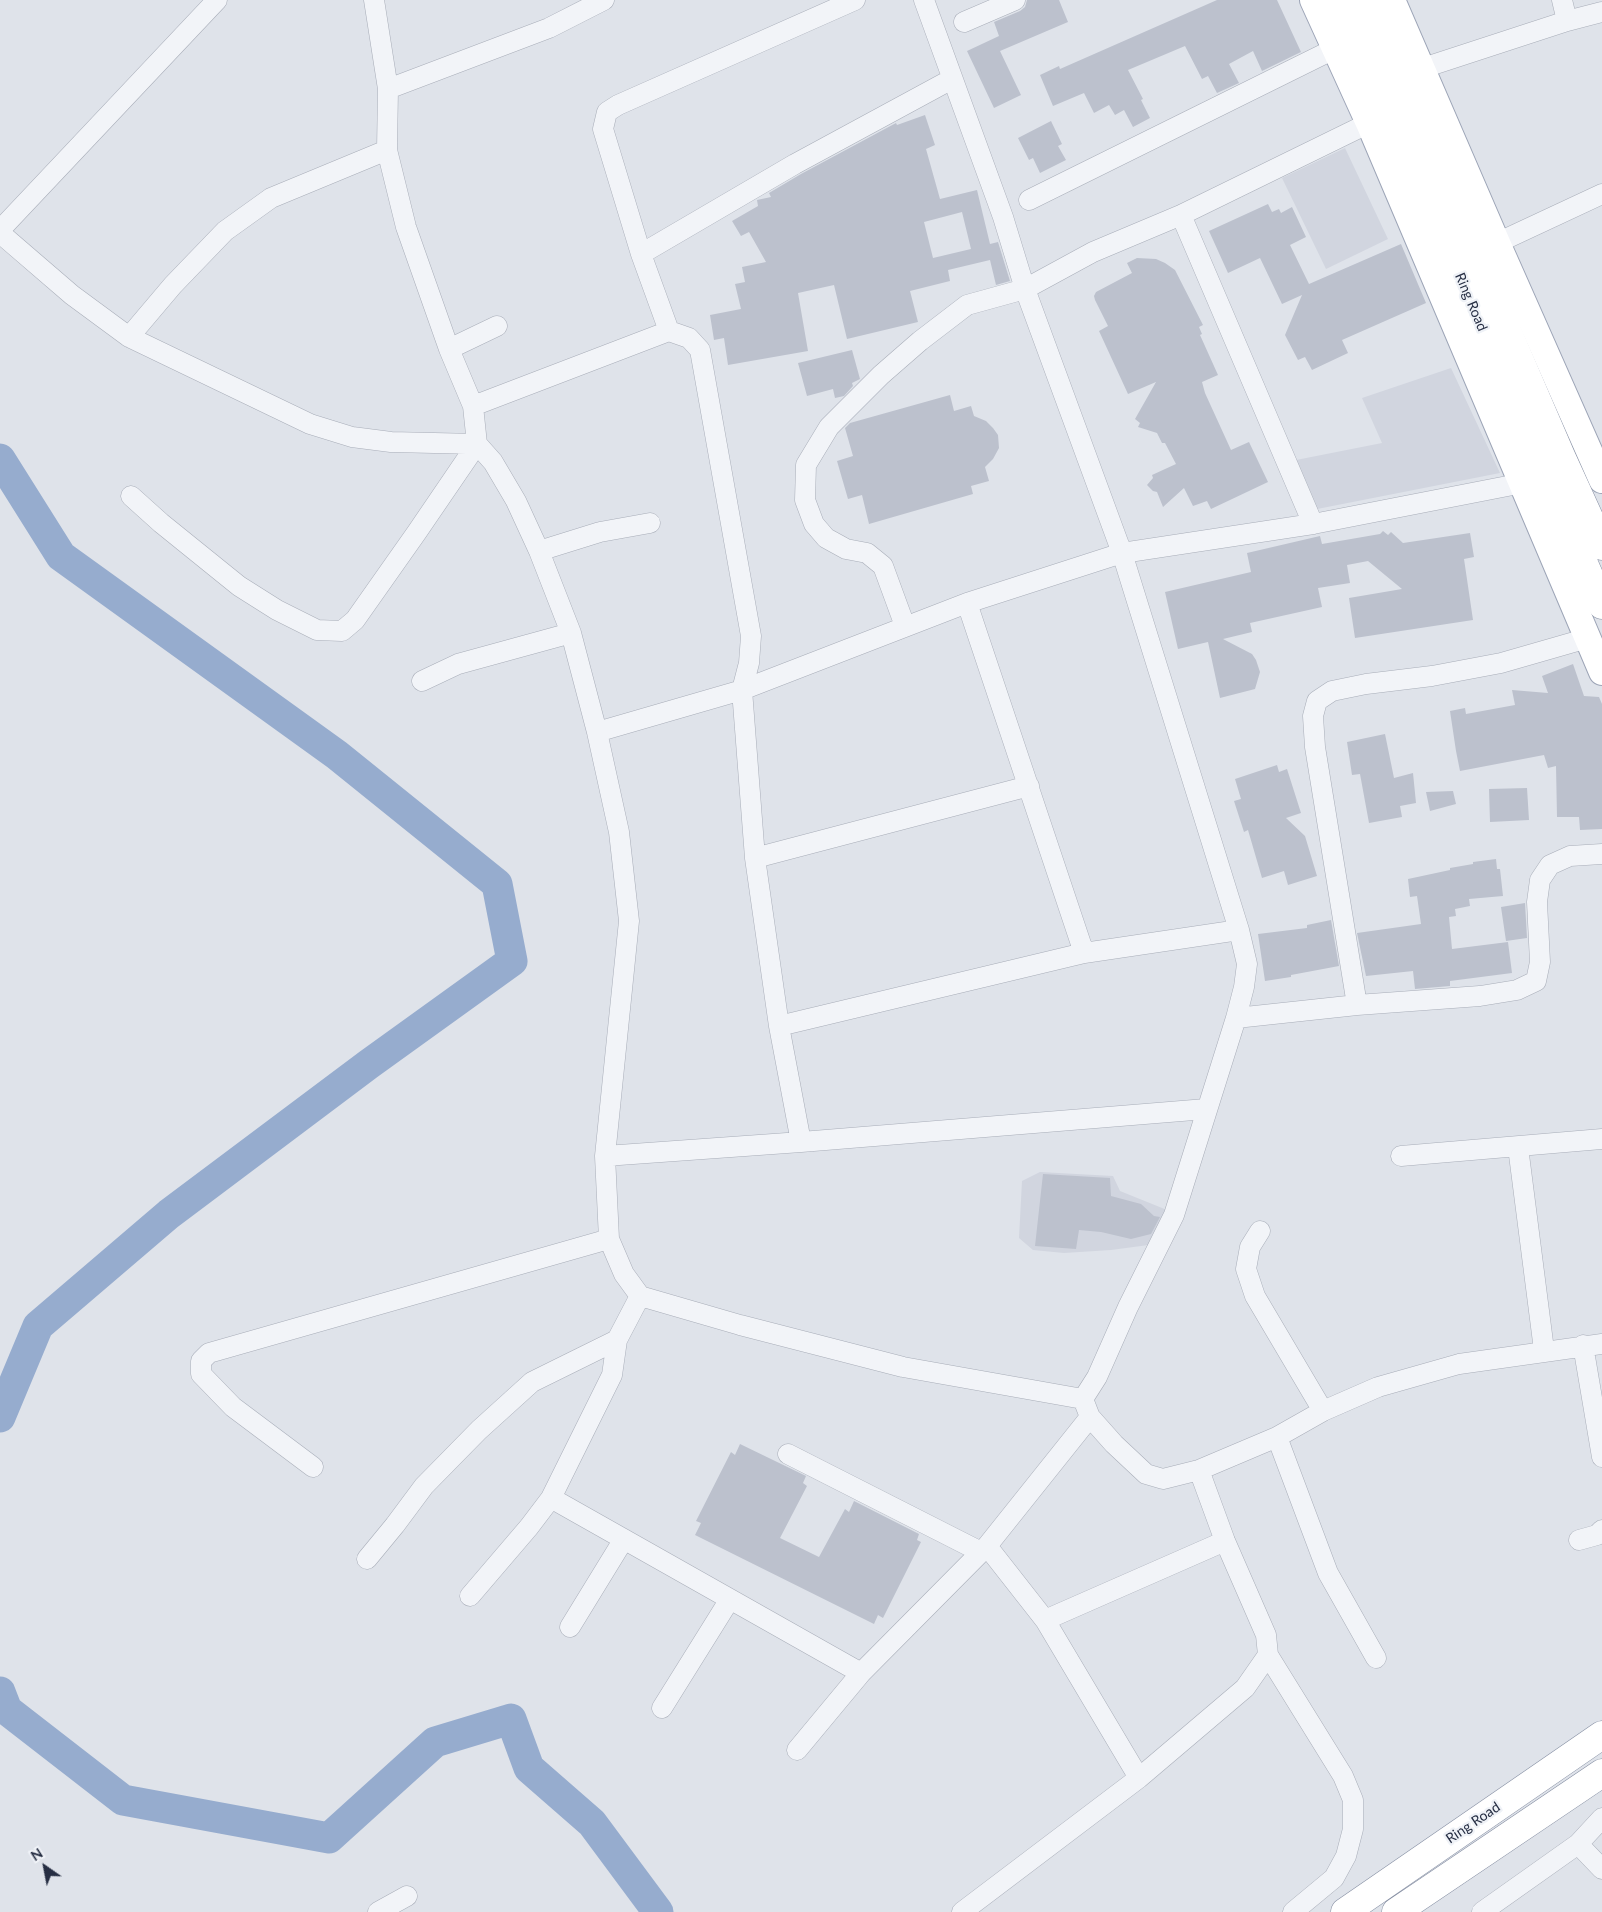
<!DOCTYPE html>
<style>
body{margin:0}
#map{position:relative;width:1602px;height:1912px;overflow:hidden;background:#dfe3ea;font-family:Lato,sans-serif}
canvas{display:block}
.north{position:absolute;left:20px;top:1842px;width:50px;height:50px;-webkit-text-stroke:4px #eff2f7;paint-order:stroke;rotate:327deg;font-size:14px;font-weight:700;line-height:20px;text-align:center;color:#262e43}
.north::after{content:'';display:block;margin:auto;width:18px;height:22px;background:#262e43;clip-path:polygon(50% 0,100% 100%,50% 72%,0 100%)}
</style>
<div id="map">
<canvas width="1602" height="1912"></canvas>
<div class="north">N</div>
</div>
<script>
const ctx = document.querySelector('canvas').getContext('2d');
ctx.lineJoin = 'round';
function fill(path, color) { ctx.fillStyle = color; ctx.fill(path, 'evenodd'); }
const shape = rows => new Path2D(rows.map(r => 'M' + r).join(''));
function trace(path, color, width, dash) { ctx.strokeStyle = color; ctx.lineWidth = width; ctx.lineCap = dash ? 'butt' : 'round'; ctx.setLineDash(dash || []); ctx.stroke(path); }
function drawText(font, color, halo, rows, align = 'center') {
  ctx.font = font + ' Lato,sans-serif'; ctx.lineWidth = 4.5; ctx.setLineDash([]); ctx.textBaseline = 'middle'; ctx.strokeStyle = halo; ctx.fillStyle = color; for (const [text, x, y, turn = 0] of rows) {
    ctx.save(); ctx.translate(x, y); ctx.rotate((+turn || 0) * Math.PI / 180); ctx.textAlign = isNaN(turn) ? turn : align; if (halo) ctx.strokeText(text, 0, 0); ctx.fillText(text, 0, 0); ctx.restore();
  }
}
fill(shape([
 [1345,148,1388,239,1326,269,1282,178],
 [1451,368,1500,473,1307,511,1286,462,1382,443,1362,398],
 [1040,1172,1113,1176,1120,1191,1172,1212,1156,1244,1111,1250,1064,1253,1033,1250,1019,1238,1022,1181]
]), '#d1d5df');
trace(shape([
 [0,459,61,556,337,755,497,884,512,961,369,1064,169,1214,38,1326,0,1417],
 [0,1692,7,1710,123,1800,329,1838,435,1742,511,1719,529,1768,592,1823,658,1912]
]), '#96acce', 31);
fill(shape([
 [1027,0,1059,0,1068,22,1000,51,1021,95,994,108,967,51,999,36,994,22,1020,11,1025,7],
 [1217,0,1277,0,1301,52,1262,71,1253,51,1229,64,1239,83,1217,93,1208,76,1202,79,1185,46,1128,70,1143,99,1141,100,1150,118,1133,127,1124,110,1115,115,1109,105,1094,113,1084,93,1053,106,1040,75,1059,66,1060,69],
 [925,115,935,145,926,149,940,199,977,190,990,244,998,242,1010,281,996,285,990,260,948,270,950,281,910,291,918,322,847,339,834,285,798,293,808,351,728,365,724,338,714,340,710,315,741,309,735,284,745,282,742,267,766,262,749,232,741,236,732,221,758,206,757,200,771,197,769,193,801,174,896,123,897,125],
 [962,212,971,249,933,258,924,222],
 [1051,121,1062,144,1058,146,1066,160,1040,173,1033,158,1029,160,1018,138],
 [1268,204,1272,212,1279,209,1281,213,1292,207,1306,237,1290,245,1309,284,1401,244,1426,303,1342,340,1348,353,1312,370,1305,357,1298,360,1285,335,1302,295,1282,304,1260,258,1228,273,1209,231],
 [1137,258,1156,259,1165,263,1175,270,1203,325,1199,327,1202,334,1200,335,1218,375,1202,382,1205,393,1231,450,1249,442,1268,482,1211,509,1207,501,1193,506,1184,488,1163,507,1157,492,1153,491,1147,485,1153,478,1152,475,1176,464,1165,443,1162,443,1157,433,1138,427,1140,423,1135,419,1156,382,1128,394,1099,331,1108,326,1095,300,1094,296,1096,292,1132,273,1127,263],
 [852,350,860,379,852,383,853,386,844,396,835,398,833,389,807,396,798,363],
 [950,395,954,411,971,406,974,416,986,421,993,428,998,435,999,448,993,459,985,467,989,481,971,486,973,494,869,524,862,495,848,499,837,461,853,456,845,428,850,423],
 [1383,531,1388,535,1391,532,1403,543,1470,533,1474,557,1464,559,1473,620,1355,638,1349,598,1402,589,1368,561,1347,565,1350,583,1318,588,1322,607,1250,623,1252,632,1223,639,1252,654,1256,660,1260,672,1255,689,1220,698,1208,642,1178,649,1165,592,1251,572,1247,553,1320,536,1322,544,1380,534],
 [1573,664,1584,696,1599,697,1602,704,1602,829,1580,830,1579,817,1557,817,1556,766,1548,768,1544,755,1460,771,1456,751,1450,711,1465,708,1466,714,1515,705,1512,690,1548,693,1542,676],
 [1385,734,1394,778,1413,773,1416,803,1400,806,1402,817,1369,823,1360,774,1352,775,1347,742],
 [1277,765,1279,772,1287,769,1301,813,1286,818,1305,836,1317,876,1288,885,1284,871,1262,878,1248,830,1244,832,1234,801,1241,799,1235,779],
 [1527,788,1529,820,1490,822,1489,789],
 [1453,791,1456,804,1430,811,1426,792],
 [1496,859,1497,869,1500,869,1503,896,1469,899,1470,906,1455,909,1456,916,1449,917,1452,949,1508,942,1512,973,1450,981,1450,986,1415,989,1413,971,1366,976,1357,933,1421,924,1417,896,1410,897,1408,879,1450,870,1450,868,1473,864,1473,862],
 [1525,903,1527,938,1506,941,1501,907],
 [1331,920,1339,966,1291,975,1291,977,1265,981,1258,934,1307,928,1307,925],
 [1043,1174,1110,1178,1111,1196,1141,1204,1154,1216,1160,1217,1151,1234,1131,1239,1101,1232,1079,1230,1076,1249,1035,1246],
 [740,1444,806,1476,803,1483,807,1486,780,1538,819,1557,845,1509,849,1512,854,1501,919,1534,917,1540,921,1542,883,1618,878,1615,874,1624,695,1535,701,1523,696,1521,731,1452,735,1455]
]), '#bcc1cd');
const minor = shape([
 [924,0,1003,217,1025,289,1122,553,1239,930,1247,964,1244,987,1236,1018,1174,1215,1128,1307,1097,1377,1083,1399],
 [1562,0,1567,21],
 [964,22,1015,0],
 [1423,68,1567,21,1602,12],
 [388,89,549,28,604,0],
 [1029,200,1334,49],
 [1181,215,1313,524],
 [0,230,217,0],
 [0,233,72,295,129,337,310,424,352,437,391,442,477,444,493,462,516,501,539,551,571,633,597,732,619,832,629,921,605,1156,609,1239,624,1274,640,1296,740,1325,903,1367,1083,1399,1090,1417,1114,1444,1146,1474,1163,1479,1199,1470,1277,1437,1323,1411,1378,1387,1459,1364,1602,1344],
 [1497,243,1602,194],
 [641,254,795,164,952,79],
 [669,331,641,254,603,129,607,112,618,105,855,0],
 [129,337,173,285,225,231,271,198,387,150],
 [449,349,497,326],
 [473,406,669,331,689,338,700,350,751,636,749,663,742,690,755,858,779,1026,801,1142],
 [131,496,161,523,239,586,277,610,317,630,342,631,355,620,417,532,477,444,473,406,449,349,406,227,387,150,388,89,374,0],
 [539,551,600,532,650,523],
 [967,603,1084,953],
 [905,626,883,566,867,553,846,549,826,538,814,524,805,500,806,465,829,427,881,375,920,341,967,305,1025,289,1093,252,1181,215,1369,123],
 [422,681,458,664,571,633],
 [597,732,742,690,967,603,1122,553,1313,524,1523,483],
 [755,858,1029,786],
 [1357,1005,1315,747,1313,716,1317,701,1332,691,1366,684,1432,676,1501,663,1588,638],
 [1236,1018,1357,1005,1480,996,1517,990,1536,981,1540,962,1537,902,1540,880,1550,865,1570,856,1602,854],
 [779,1026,1084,953,1239,930],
 [1518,1147,1544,1350],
 [605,1156,801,1142,1206,1109],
 [1401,1156,1602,1139],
 [1260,1231,1250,1247,1246,1269,1255,1296,1323,1411],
 [1583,1345,1602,1457],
 [1277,1437,1328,1573,1376,1658],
 [788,1454,981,1552],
 [313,1467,233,1407,201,1374,201,1361,209,1353,609,1239],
 [551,1498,861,1673],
 [1579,1540,1597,1535,1602,1530],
 [987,1546,1045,1620,1139,1778],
 [367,1559,395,1525,424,1486,479,1430,532,1382,617,1340],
 [470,1596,529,1527,551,1498,612,1375,617,1340,640,1296],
 [1045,1620,1225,1541],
 [570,1627,624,1539],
 [1268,1655,1343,1776,1353,1800,1353,1829,1346,1856,1334,1878,1293,1912],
 [662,1708,730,1599],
 [797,1750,861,1673,987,1546,1090,1417],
 [1578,1844,1602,1869],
 [378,1912,407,1896],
 [962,1912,1139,1778,1245,1688,1268,1655,1266,1635,1225,1541,1199,1470],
 [1482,1912,1578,1844,1602,1818]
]);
const major = shape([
 [1313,0,1369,123,1602,672],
 [1392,0,1497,243,1602,480]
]);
const highway = shape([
 [1339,0,1602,605],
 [1365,0,1561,456,1602,546],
 [1345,1912,1602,1735],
 [1396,1912,1602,1773]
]);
trace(minor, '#a8adb8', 21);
trace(major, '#9da5b7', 28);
trace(highway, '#858ea2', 29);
trace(minor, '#f2f4f8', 20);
trace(major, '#fff', 26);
trace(highway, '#fff', 28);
drawText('14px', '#262e43', '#eff2f7', [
 ["Ring Road",1471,302,67],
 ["Ring Road",1473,1823,-34]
]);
</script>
